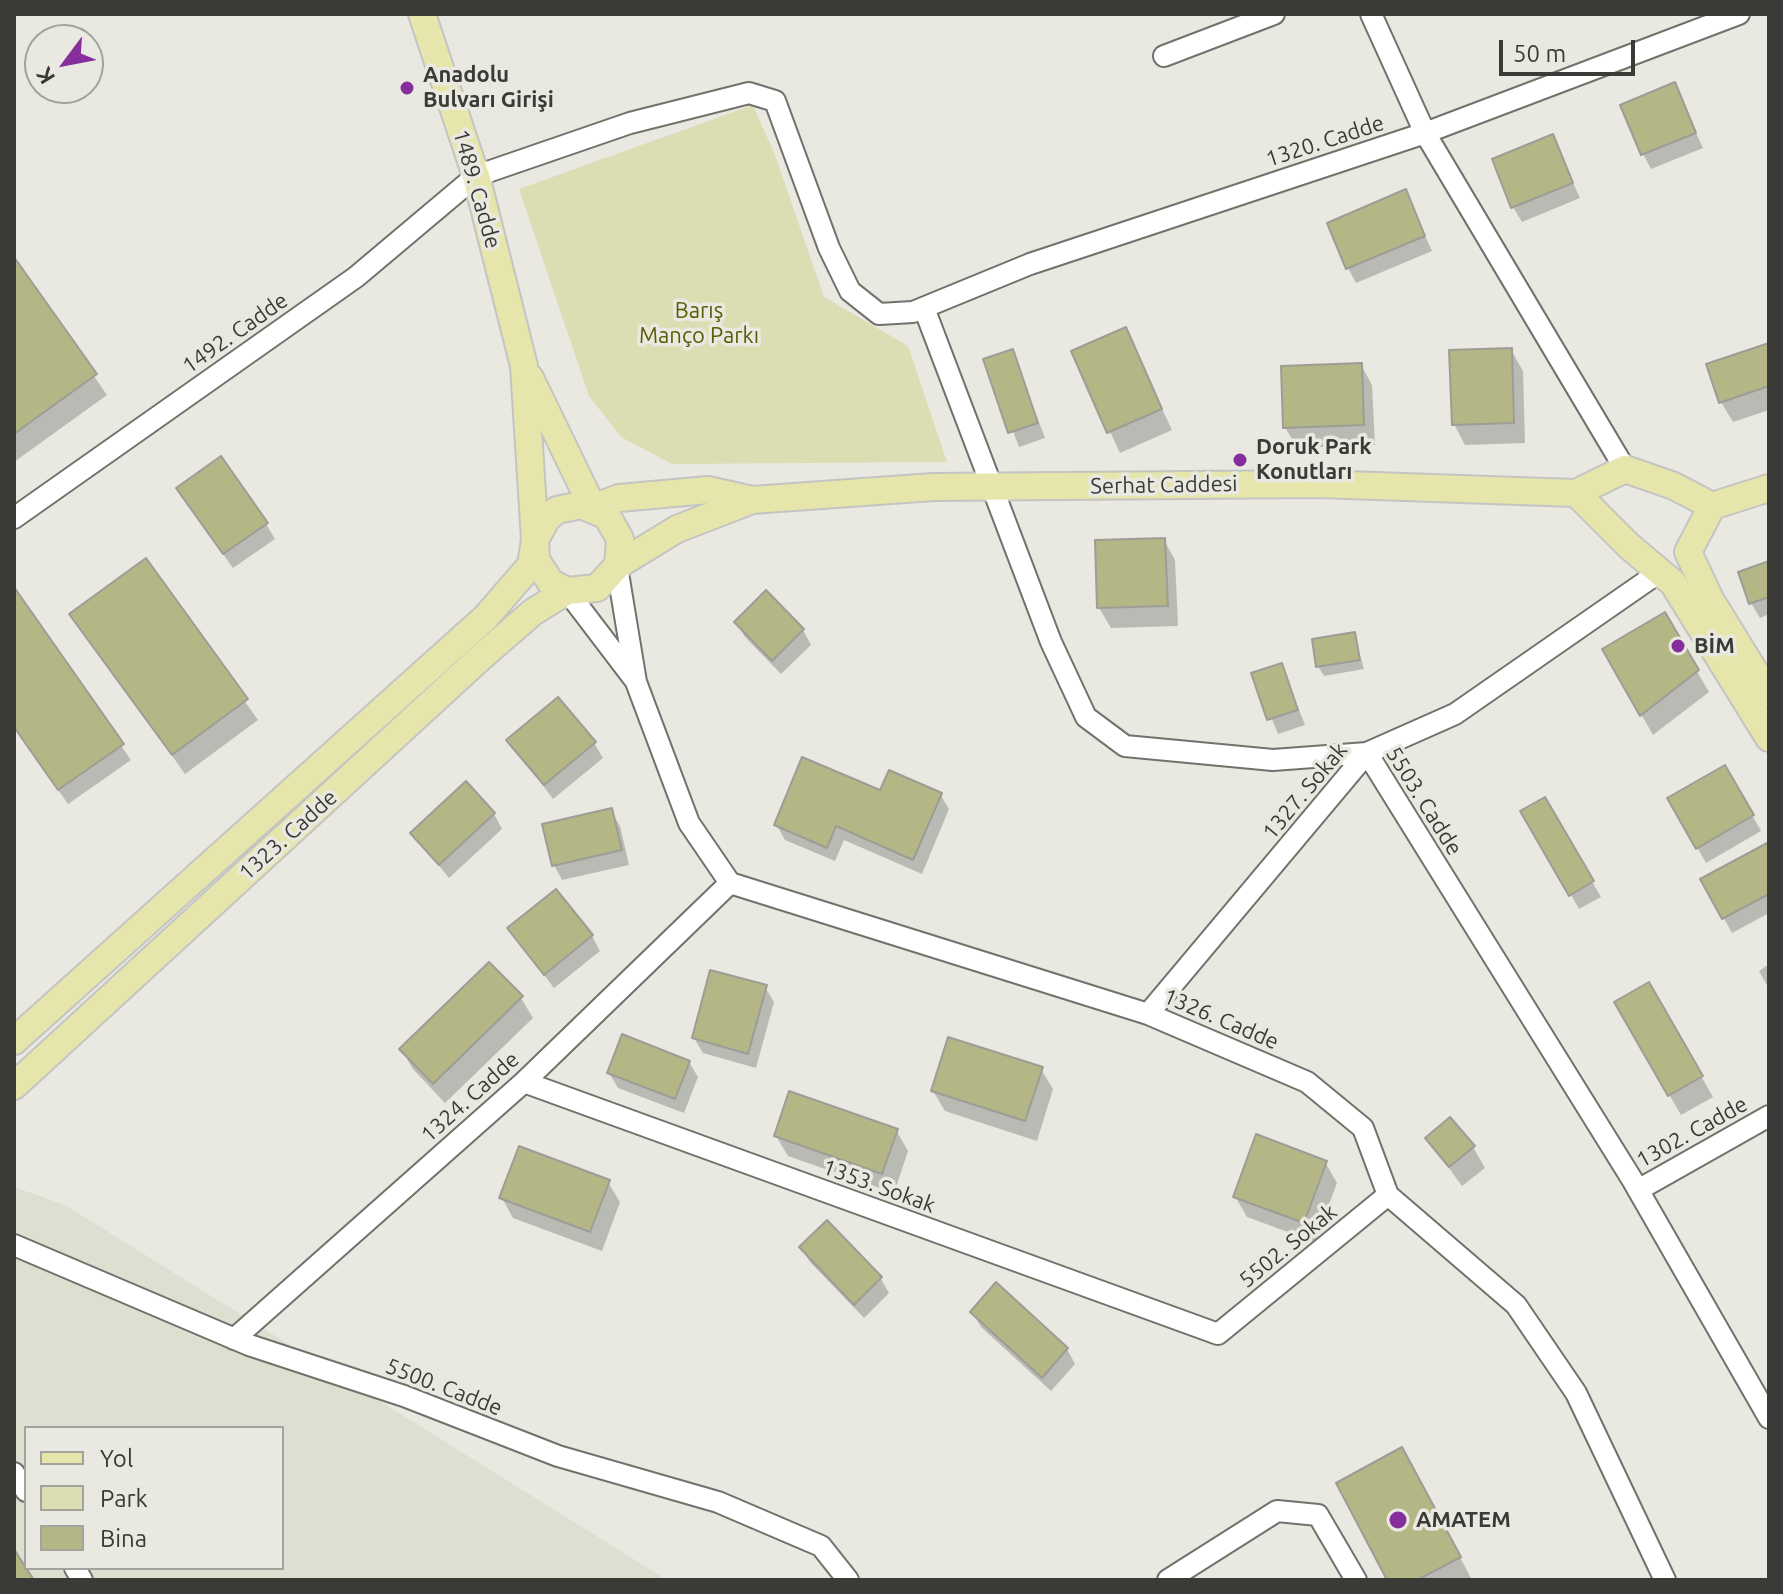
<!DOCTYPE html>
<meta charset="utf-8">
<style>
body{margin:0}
#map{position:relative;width:1783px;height:1594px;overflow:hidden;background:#e9e9e2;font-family:Ubuntu,sans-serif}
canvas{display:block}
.frame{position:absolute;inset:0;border:16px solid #3a3a37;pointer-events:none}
.legend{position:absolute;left:24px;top:1426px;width:260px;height:144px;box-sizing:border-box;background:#e9e9e2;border:2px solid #a3a39e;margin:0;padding:10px 14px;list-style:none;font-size:24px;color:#3a3a37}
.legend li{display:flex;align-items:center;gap:16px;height:40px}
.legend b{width:40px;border:2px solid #a3a39e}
.north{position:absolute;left:24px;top:24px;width:80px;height:80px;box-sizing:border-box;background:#e9e9e2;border:2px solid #a3a39e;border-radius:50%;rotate:238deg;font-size:22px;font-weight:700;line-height:32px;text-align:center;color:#3a3a37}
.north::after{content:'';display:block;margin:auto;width:28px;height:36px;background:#862f9c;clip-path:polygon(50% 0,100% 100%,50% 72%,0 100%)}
.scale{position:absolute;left:1499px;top:40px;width:136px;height:36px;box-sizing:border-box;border:4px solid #3a3a37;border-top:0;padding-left:10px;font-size:24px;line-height:28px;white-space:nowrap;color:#3a3a37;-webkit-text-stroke:6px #e9e9e2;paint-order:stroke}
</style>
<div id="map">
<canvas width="1783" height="1594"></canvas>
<div class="frame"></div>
<ul class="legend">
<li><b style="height:10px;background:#e6e6ac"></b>Yol</li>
<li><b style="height:22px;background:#dcddb3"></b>Park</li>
<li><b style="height:22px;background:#b5b685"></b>Bina</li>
</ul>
<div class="north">K</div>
<div class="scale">50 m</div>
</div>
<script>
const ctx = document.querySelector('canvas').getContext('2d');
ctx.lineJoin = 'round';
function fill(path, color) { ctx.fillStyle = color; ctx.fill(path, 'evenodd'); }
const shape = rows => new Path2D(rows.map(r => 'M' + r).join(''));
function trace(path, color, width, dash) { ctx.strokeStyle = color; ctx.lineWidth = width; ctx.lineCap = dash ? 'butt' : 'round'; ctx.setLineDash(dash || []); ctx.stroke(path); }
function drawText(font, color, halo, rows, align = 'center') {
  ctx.font = font + ' Ubuntu,sans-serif'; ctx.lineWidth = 7; ctx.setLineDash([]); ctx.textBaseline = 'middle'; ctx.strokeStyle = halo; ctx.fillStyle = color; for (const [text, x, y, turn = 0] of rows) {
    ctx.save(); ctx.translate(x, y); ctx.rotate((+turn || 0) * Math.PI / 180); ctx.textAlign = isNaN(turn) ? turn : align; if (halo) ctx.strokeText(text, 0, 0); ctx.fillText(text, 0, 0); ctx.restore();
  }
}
fill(shape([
 [14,1187,65,1205,667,1580,14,1580],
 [26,1428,282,1428,282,1568,26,1568]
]), '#dedfd0');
fill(shape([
 [753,105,775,155,824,297,908,346,947,462,672,464,621,437,589,396,519,189]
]), '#dcddb3');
fill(shape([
 [1674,85,1703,148,1651,169,1643,154],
 [1552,137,1580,198,1522,222,1513,207],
 [1405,192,1432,251,1356,283,1348,268],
 [16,264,107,395,14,462,14,265],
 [1125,330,1172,430,1120,453,1073,352],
 [1769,346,1769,410,1733,422,1721,402],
 [1511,350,1523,371,1525,443,1465,445,1454,424],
 [1012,351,1045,438,1019,447,986,360],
 [1361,365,1372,385,1375,445,1297,448,1285,427],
 [187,503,266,524,275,539,233,568],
 [1164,540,1175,560,1178,626,1111,628,1099,608],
 [146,561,258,720,185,774,72,615],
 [1769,563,1769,614,1760,618,1751,603],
 [14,590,131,760,68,804,14,727],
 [1664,615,1709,692,1653,735,1605,650],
 [736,622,803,630,811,645,781,674,745,637],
 [1354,635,1364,669,1324,676,1318,666],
 [1281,665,1305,725,1278,734,1254,674],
 [509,740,594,743,603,758,553,799],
 [1725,767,1761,831,1706,863,1670,799],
 [881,793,940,794,949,809,922,874,844,840,835,861,785,840,776,824],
 [1544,799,1601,897,1579,909,1523,812],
 [611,811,620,826,629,865,562,880,554,865],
 [494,814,502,829,449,878,413,833],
 [1769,845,1769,913,1732,933,1703,880],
 [509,929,592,936,600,951,554,988],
 [1769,964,1769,989,1759,971],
 [1648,984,1713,1097,1681,1115,1616,1003],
 [765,987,774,1002,756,1068,703,1053,694,1038],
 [521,998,533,1018,445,1103,413,1069,401,1049],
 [689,1062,698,1077,684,1113,618,1088,609,1073],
 [1041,1069,1053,1089,1037,1141,945,1111,933,1091],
 [896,1130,908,1151,894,1193,788,1156,776,1136],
 [1427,1138,1473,1147,1485,1168,1462,1186],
 [1325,1162,1337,1183,1315,1242,1247,1217,1235,1196],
 [608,1182,620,1202,602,1251,513,1218,502,1198],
 [827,1223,881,1279,889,1293,864,1318,810,1262,801,1248],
 [972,1312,1067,1349,1075,1364,1051,1391,981,1327],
 [1419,1480,1472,1580,1390,1580]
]), '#0003');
const building = shape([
 [1675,82,1696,133,1641,155,1620,105,1675,82],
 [1553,134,1573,183,1511,208,1492,159,1553,134],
 [1406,189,1425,236,1346,269,1327,223,1406,189],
 [14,257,97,374,14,434,14,257],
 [1126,327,1162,409,1107,433,1071,351,1126,327],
 [1769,343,1769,386,1719,403,1706,364,1769,343],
 [1512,348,1514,423,1452,425,1449,350,1512,348],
 [1013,349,1038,423,1008,433,983,359,1013,349],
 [1362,363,1364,425,1283,428,1281,366,1362,363],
 [221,456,268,523,223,554,176,488,221,456],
 [1165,538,1168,606,1097,608,1095,540,1165,538],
 [146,558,248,699,172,755,69,614,146,558],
 [1769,561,1769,597,1749,604,1738,572,1769,561],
 [14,587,124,744,58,790,14,727,14,587],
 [766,590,804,629,772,661,734,622,766,590],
 [1665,612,1699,670,1640,716,1602,649,1665,612],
 [1355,632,1360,660,1316,667,1312,639,1355,632],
 [1282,663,1298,710,1267,720,1251,673,1282,663],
 [558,697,596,742,544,785,506,740,558,697],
 [802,757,880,790,889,770,942,793,913,860,836,826,827,848,774,825,802,757],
 [1725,765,1754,815,1696,849,1667,798,1725,765],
 [466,781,495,813,439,865,410,833,466,781],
 [1545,797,1594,881,1569,896,1520,811,1545,797],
 [612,808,622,850,552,866,542,824,612,808],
 [1769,842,1769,894,1722,919,1700,879,1769,842],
 [556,889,593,935,544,975,507,928,556,889],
 [489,962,523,996,433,1084,399,1049,489,962],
 [710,970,767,985,748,1054,692,1038,710,970],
 [1649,982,1703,1076,1668,1096,1614,1002,1649,982],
 [622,1034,690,1061,675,1099,607,1073,622,1034],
 [948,1037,1043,1067,1025,1121,931,1091,948,1037],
 [789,1091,898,1129,882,1174,774,1136,789,1091],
 [1450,1117,1475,1146,1449,1167,1425,1138,1450,1117],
 [1256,1134,1327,1161,1304,1223,1233,1197,1256,1134],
 [519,1146,610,1180,590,1232,499,1198,519,1146],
 [827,1220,882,1277,854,1305,799,1247,827,1220],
 [996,1282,1068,1348,1042,1378,970,1312,996,1282],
 [1402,1447,1461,1557,1417,1580,1387,1580,1336,1483,1402,1447],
 [14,1549,26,1568,34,1580,14,1580,14,1549]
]);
fill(building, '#b5b685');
trace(building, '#9c9d96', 2);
const minor = shape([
 [1371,14,1425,133,1625,469],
 [1164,56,1274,14],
 [924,308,1051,642,1086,717,1125,746,1273,760,1367,753],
 [14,518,356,277,476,176,630,123,749,93,775,101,829,248,850,291,879,314,913,312,1030,264,1425,133,1739,14],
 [617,567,636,682,689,823,730,883,1148,1014,1307,1082,1363,1128,1388,1195,1516,1305,1576,1393,1665,1580],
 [567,591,634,679],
 [1367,753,1633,1181,1769,1418],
 [1148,1014,1367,753,1455,714,1661,571],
 [524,1082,1218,1334,1388,1195],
 [1638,1190,1769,1116],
 [14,1245,249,1345,404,1396,558,1456,718,1502,821,1546,848,1580],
 [234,1339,524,1082,730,883],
 [14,1473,26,1491],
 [75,1568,82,1580],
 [1168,1580,1277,1511,1318,1515,1356,1580]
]);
const major = shape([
 [530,378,593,508],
 [1576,493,1629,546,1673,583,1769,738],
 [593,508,619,498,708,490,752,500],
 [1688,552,1710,599,1769,695],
 [1688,552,1712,506,1769,488],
 [618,565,677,529,752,500,933,487,1318,484,1576,493,1625,469,1674,486,1712,506],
 [14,1041,485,618,531,565,535,540,547,518,557,510,581,505,607,516,620,539,618,565,597,588,567,591,551,583,536,560,535,540,524,366,476,176,422,14],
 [14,1086,480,658,533,612,567,591]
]);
trace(minor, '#72726c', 24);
trace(major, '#c4c4c3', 30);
trace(minor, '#fff', 20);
trace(major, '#e6e6ac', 26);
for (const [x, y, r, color] of [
 [407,88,8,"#862f9c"],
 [1240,460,8,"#862f9c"],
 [1678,646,8,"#862f9c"],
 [1398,1520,10,"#862f9c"]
]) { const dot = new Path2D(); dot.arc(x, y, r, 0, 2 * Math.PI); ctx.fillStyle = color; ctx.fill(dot); trace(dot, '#e9e9e2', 3); }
drawText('bold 22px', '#3a3a37', '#e9e9e2', [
 ["Anadolu",423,75],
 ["Bulvarı Girişi",423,100],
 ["Doruk Park",1256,447],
 ["Konutları",1256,472],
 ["BİM",1694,646],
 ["AMATEM",1416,1520]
], 'left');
drawText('22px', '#3a3a37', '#e9e9e2', [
 ["1320. Cadde",1325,141,-18],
 ["1489. Cadde",477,189,74],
 ["1492. Cadde",235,333,-35],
 ["Serhat Caddesi",1164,485,-1],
 ["1327. Sokak",1305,791,-50],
 ["5503. Cadde",1424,801,58],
 ["1323. Cadde",288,835,-42],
 ["1326. Cadde",1221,1019,23],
 ["1324. Cadde",470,1097,-42],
 ["1302. Cadde",1692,1132,-29],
 ["1353. Sokak",879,1186,20],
 ["5502. Sokak",1288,1246,-39],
 ["5500. Cadde",444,1387,21]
]);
drawText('22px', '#5c5b06', '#e9e9e2', [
 ["Barış",699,311],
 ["Manço Parkı",699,336]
]);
</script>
